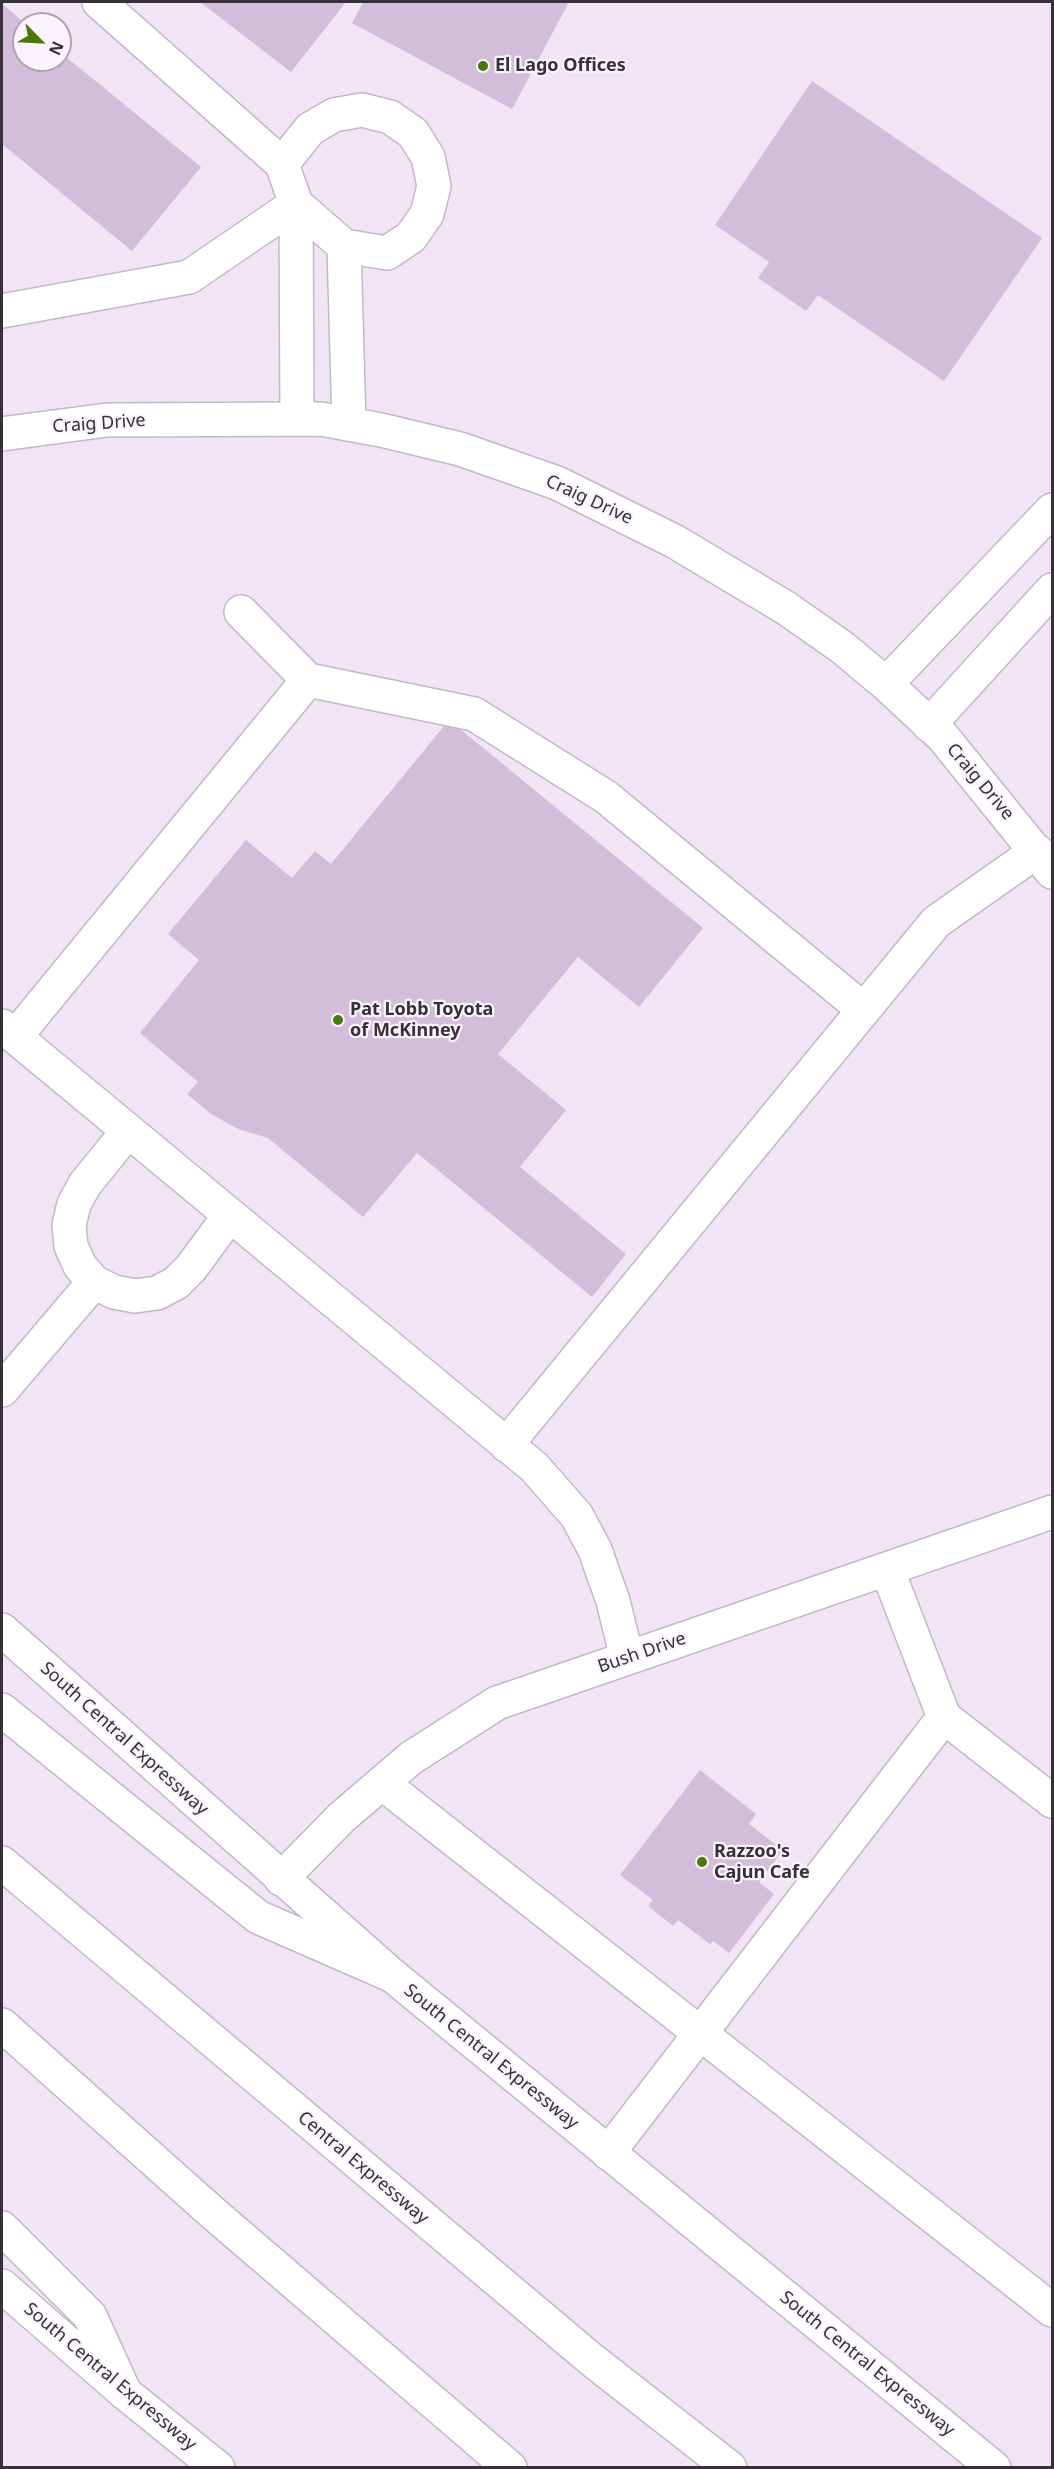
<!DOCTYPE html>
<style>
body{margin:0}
#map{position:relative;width:1054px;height:2469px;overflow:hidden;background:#f0e4f5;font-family:"Noto Sans",sans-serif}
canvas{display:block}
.frame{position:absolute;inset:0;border:3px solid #363138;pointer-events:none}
.north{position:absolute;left:12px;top:12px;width:60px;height:60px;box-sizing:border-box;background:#fbf4fe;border:2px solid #aca6af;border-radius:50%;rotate:114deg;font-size:16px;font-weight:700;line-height:24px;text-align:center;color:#363138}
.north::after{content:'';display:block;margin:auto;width:21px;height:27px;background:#477a08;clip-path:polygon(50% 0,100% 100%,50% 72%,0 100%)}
</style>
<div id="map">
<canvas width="1054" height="2469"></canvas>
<div class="frame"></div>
<div class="north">N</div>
</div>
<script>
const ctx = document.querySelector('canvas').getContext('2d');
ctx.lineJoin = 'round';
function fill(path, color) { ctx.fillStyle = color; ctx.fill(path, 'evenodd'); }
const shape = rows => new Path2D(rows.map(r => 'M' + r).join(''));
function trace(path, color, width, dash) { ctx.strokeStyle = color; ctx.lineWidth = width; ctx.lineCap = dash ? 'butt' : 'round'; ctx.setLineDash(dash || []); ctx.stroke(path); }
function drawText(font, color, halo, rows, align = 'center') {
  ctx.font = font + ' "Noto Sans",sans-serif'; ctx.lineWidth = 4.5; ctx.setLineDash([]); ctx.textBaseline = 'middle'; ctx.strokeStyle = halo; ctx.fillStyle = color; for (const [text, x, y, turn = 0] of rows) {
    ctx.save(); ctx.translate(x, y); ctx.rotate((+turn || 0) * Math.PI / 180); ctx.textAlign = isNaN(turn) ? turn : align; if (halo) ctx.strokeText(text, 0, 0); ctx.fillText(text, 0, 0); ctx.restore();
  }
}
fill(shape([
 [200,2,346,2,291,72],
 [363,2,569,2,512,109,352,23],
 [2,4,26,24,24,24,24,60,60,60,60,52,201,167,132,251,2,144],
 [812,81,1042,238,944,381,818,295,806,311,758,278,769,262,715,225],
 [449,720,703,928,639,1007,578,957,498,1054,566,1110,520,1167,626,1254,592,1297,417,1153,363,1217,268,1138,238,1129,211,1114,187,1094,198,1082,140,1033,199,960,168,934,246,840,292,878,315,851,331,864],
 [700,1770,756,1814,749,1824,783,1850,759,1882,774,1894,729,1953,713,1941,710,1944,678,1920,673,1926,648,1906,653,1900,620,1875]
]), '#d2bedb');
const minor = shape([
 [99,2,282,164,296,204,344,246,387,253,411,237,427,214,434,186,428,157,413,133,390,117,362,110,334,115,310,129,282,164],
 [296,204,297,419],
 [344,246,349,424],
 [2,311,189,277,296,204],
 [2,434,107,420,321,419,381,430,460,449,557,483,674,541,786,608,843,648,886,684,943,737,1052,872],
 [241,612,308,680,474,714,606,797,864,1010],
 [886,684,1052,510],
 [929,725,1052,590],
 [2,1026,534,1467,577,1516,595,1550,613,1601,627,1658],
 [15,1037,308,680],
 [128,1131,85,1184,74,1204,69,1225,71,1246,80,1266,94,1282,114,1292,135,1296,157,1293,176,1283,191,1268,230,1215],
 [2,1390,94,1282],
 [506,1445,936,922,1037,851],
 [887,1569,944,1717,1052,1801],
 [382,1783,1052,2310],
 [281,1879,342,1817,411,1758,497,1703,1052,1512],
 [608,2153,944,1717]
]);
const major = shape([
 [2,1630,393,1976,994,2468],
 [2,2286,125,2393,218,2468]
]);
const highway = shape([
 [2,1710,258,1917,393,1976],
 [2,1863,592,2360,730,2468],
 [2,2025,214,2214,510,2468],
 [2,2228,90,2316,125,2393]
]);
trace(minor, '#c3b8c8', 36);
trace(major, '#c3b8c8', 36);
trace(highway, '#c3b8c8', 36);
trace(minor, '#fff', 33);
trace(major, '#fff', 33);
trace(highway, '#fff', 33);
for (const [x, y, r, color] of [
 [483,66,6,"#477a08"],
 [338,1020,6,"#477a08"],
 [702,1862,6,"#477a08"]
]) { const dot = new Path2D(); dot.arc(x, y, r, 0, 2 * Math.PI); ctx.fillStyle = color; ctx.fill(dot); trace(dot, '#fbf4fe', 2); }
drawText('bold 18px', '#363138', '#fbf4fe', [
 ["El Lago Offices",495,66],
 ["Pat Lobb Toyota",350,1010],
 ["of McKinney",350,1031],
 ["Razzoo's",714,1852],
 ["Cajun Cafe",714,1873]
], 'left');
drawText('18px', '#363138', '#fbf4fe', [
 ["Craig Drive",99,424,-4],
 ["Craig Drive",589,500,25],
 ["Craig Drive",980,782,50],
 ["Bush Drive",642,1653,-19],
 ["South Central Expressway",124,1739,42],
 ["South Central Expressway",491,2057,39],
 ["Central Expressway",363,2168,40],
 ["South Central Expressway",867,2364,39],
 ["South Central Expressway",110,2377,40]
]);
</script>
